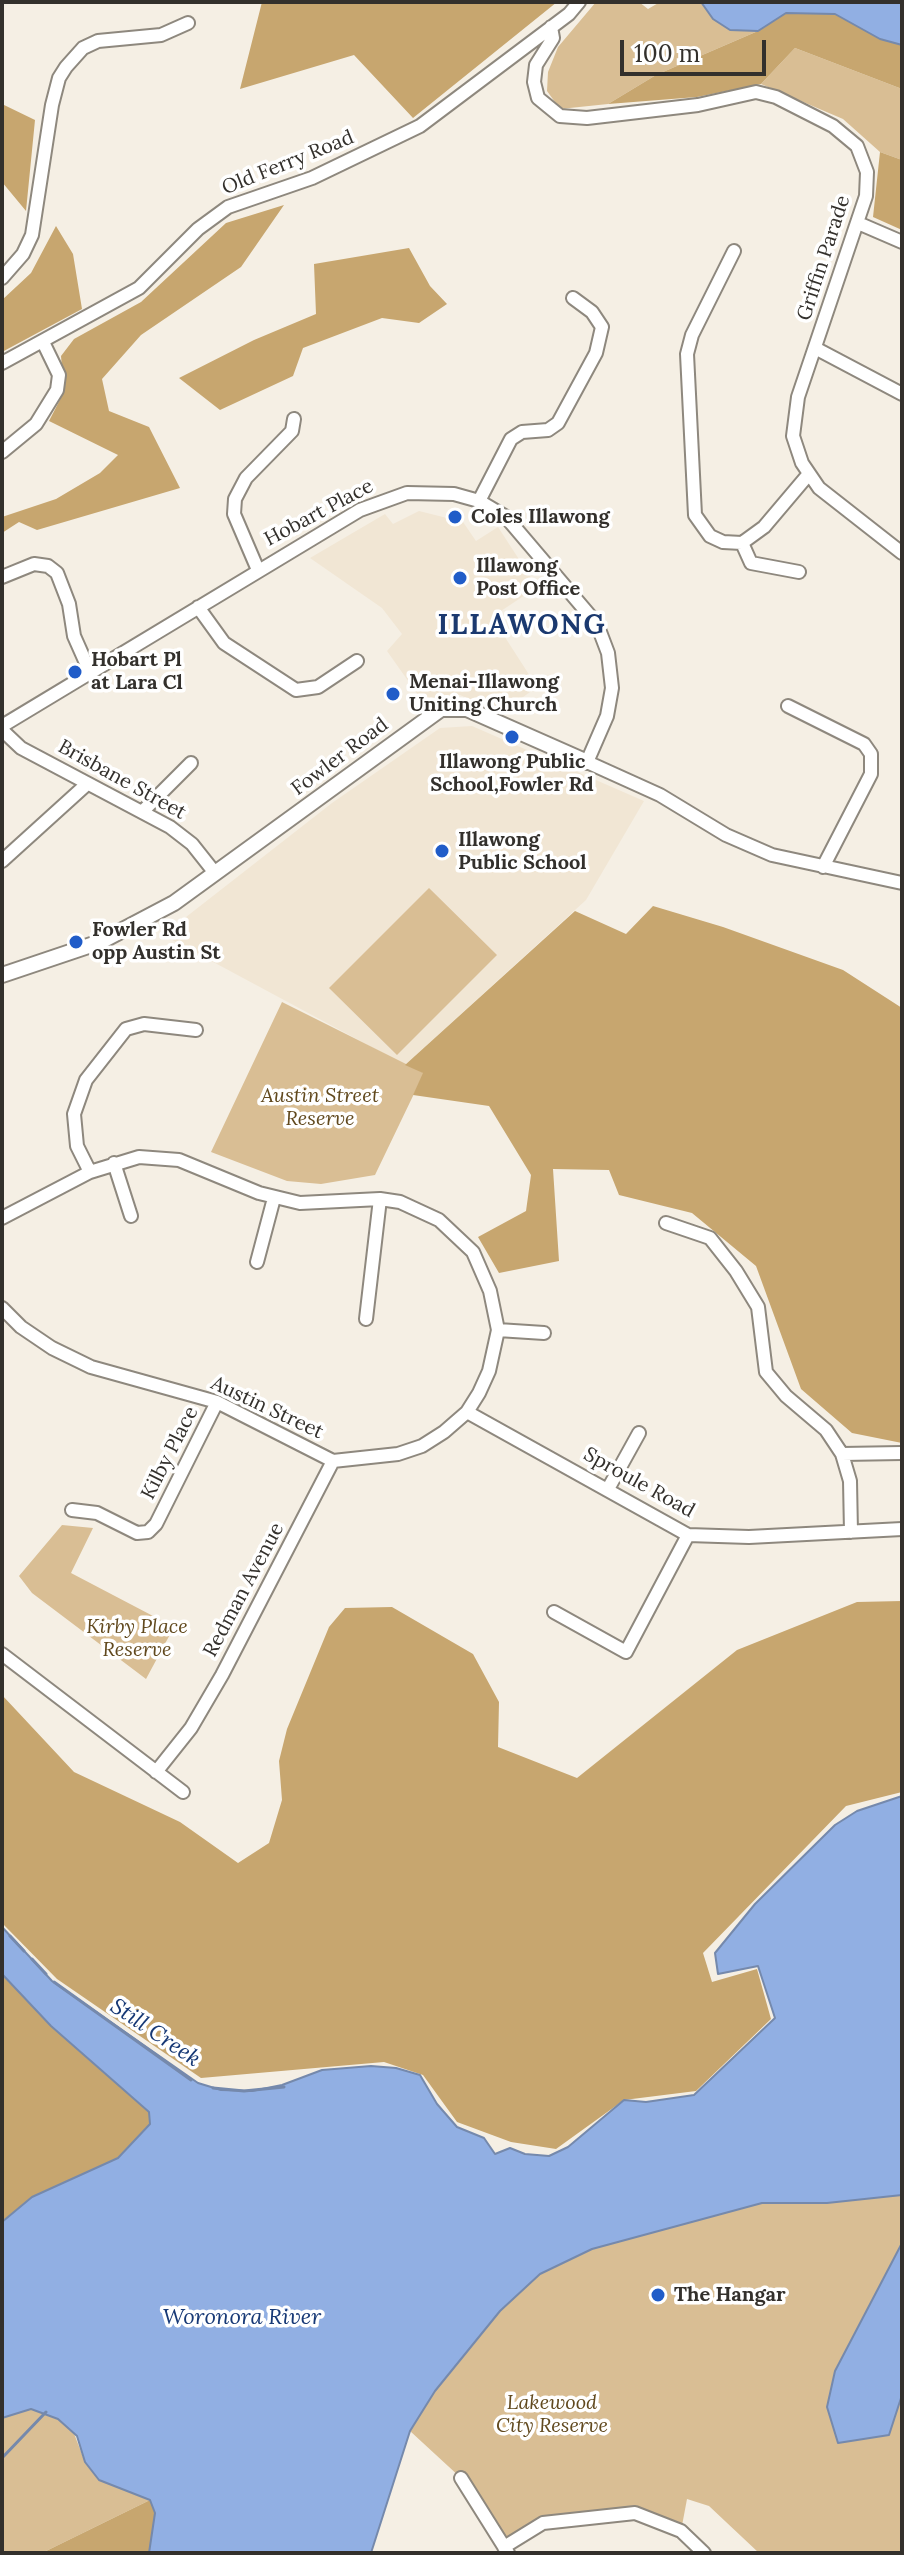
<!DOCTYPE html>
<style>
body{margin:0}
#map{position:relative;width:904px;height:2555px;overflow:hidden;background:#f5efe4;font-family:Lora,serif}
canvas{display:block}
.frame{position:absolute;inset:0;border:4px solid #33302c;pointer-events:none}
.scale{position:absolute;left:620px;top:40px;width:146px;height:36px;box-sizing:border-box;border:4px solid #33302c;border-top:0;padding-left:10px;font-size:24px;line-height:28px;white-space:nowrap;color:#33302c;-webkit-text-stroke:6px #fff;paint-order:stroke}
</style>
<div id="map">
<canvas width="904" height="2555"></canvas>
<div class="frame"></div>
<div class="scale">100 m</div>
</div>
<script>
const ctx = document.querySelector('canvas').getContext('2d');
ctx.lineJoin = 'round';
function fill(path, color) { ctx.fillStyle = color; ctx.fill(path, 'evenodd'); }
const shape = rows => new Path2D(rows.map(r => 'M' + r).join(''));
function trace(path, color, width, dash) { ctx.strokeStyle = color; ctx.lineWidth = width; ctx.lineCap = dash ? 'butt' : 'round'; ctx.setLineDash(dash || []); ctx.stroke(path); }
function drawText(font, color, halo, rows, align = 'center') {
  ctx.font = font + ' Lora,serif'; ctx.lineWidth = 7; ctx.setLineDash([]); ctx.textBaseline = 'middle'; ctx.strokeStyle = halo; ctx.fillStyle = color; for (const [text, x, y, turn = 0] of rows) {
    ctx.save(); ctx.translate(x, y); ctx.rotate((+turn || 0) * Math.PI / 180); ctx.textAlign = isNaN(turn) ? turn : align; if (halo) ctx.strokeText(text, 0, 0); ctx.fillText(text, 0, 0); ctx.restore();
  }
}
fill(shape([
 [419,511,463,522,476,541,498,527,537,587,492,617,537,687,501,713,460,695,423,702,387,651,402,634,382,608,310,558,385,514,393,524],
 [472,726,644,801,586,900,405,1065,163,935,332,803,440,728]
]), '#f1e6d4');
fill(shape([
 [596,2,639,2,648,9,660,2,701,2,713,19,730,30,758,31,656,75,608,104,560,109,547,91,548,72,558,47],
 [795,48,902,89,902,160,880,152,843,119,761,84],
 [429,888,497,955,397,1055,329,988],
 [282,1002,424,1073,375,1175,321,1184,287,1181,211,1152],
 [62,1525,93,1528,71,1573,174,1627,146,1679,32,1593,19,1576],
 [897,2194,902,2195,902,2243,835,2371,838,2443,889,2435,902,2395,902,2553,759,2553,709,2506,687,2499,681,2531,635,2513,543,2523,504,2547,461,2478,410,2431,435,2391,500,2311,540,2274,592,2249,762,2203,827,2203],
 [31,2409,58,2419,73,2431,85,2462,99,2480,150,2500,42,2553,2,2553,2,2418]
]), '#d9be94');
fill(shape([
 [262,2,557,2,413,118,354,55,240,89],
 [786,13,835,14,880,39,902,45,902,89,795,48,761,84,697,97,608,104,656,75,758,31],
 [2,104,35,120,26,211,2,182],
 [880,152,902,160,902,230,873,217],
 [284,205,241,267,141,335,102,379,109,411,149,427,180,488,37,530,19,522,2,533,2,517,56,499,100,473,118,455,49,421,64,392,61,356,74,339,141,302,226,223],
 [56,226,73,254,82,309,2,352,2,300,31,273],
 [409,248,430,286,447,304,419,323,382,318,303,348,293,376,220,410,179,378,254,340,316,314,314,264],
 [653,906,723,927,843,970,902,1008,902,1443,852,1433,801,1389,756,1266,692,1213,619,1195,609,1170,553,1169,559,1261,499,1273,478,1237,526,1211,531,1175,489,1106,413,1095,423,1073,405,1065,575,911,626,934],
 [902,1601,902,1792,846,1806,703,1953,712,1982,757,1969,771,2019,696,2091,624,2100,556,2149,511,2142,457,2122,423,2075,384,2062,201,2078,57,1979,2,1923,2,1695,74,1772,180,1822,238,1863,269,1843,282,1800,279,1761,287,1729,329,1627,345,1608,392,1607,473,1654,499,1702,498,1747,577,1778,737,1650,857,1602],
 [2,1974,51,2026,149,2112,150,2124,118,2158,32,2197,2,2222],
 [150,2500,155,2514,149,2553,42,2553]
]), '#c7a66f');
const water = shape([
 [701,2,902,2,902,45,880,39,835,14,786,13,758,31,730,30,713,19,701,2],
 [902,1796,902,2195,827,2203,762,2203,592,2249,540,2274,500,2311,435,2391,410,2431,371,2553,149,2553,155,2513,150,2500,99,2480,85,2462,77,2436,58,2419,31,2409,2,2418,2,2222,32,2197,118,2158,150,2124,149,2112,51,2026,2,1974,2,1927,52,1981,198,2083,221,2090,252,2091,282,2085,322,2070,371,2066,396,2068,420,2075,437,2104,457,2127,484,2138,495,2154,510,2148,525,2154,549,2156,568,2147,624,2100,646,2102,694,2095,775,2018,758,1966,718,1974,715,1953,755,1904,835,1825,857,1811,902,1796],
 [902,2243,902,2395,889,2435,838,2443,827,2407,835,2371,902,2243]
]);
fill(water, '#91afe3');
trace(water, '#7589ac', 2);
trace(shape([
 [10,1936,24,1951],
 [32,1959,46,1974],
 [54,1982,191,2080],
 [213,2088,244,2091,284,2087],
 [2,2458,46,2412]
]), '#7589ac', 3);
const minor = shape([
 [551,27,553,38,536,65,534,82,538,98,560,116,587,118,698,105,756,92,776,97,833,126,857,146,867,172,866,196,798,397,793,436,802,463,819,488,902,553],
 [858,223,902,242],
 [734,251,692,335,687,354,695,515,710,536,723,542,742,543,764,527,808,475],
 [2,278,23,254,32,235,52,105,59,78,66,67,83,48,98,41,161,35,188,23],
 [815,348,902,394],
 [2,363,139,288,198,229,228,207,312,178,420,126,569,14,579,2],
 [2,452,36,424,57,390,59,375,43,342],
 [479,501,511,439,522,432,548,430,558,423,596,353,602,327,592,312,573,298],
 [742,543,751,563,799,572],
 [258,570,234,514,235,499,246,478,292,431,294,419],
 [2,577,34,564,48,566,57,573,69,604,74,636,90,672],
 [198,607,224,643,296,690,318,687,357,661],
 [788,706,864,744,871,754,871,774,823,867],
 [2,726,360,510,407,493,454,494,479,501,506,517,597,624,608,653,612,688,607,716,587,762,660,795,726,835,772,855,902,883],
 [2,730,21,748,170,827,192,844,215,873],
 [142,812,191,763],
 [2,861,87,784],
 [114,1163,131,1216],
 [90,1172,77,1146,74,1114,86,1080,126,1029,144,1024,196,1030],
 [2,1218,90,1172,139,1157,179,1160,259,1193,300,1203,380,1199,400,1202,439,1220,473,1252,490,1291,498,1330,489,1371,479,1393,467,1412,444,1432,422,1446,398,1454,333,1461,217,1402,91,1367,52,1348,21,1327,2,1308],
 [666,1223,710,1238,736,1271,758,1307,766,1372,786,1396,826,1430,842,1454,850,1481,851,1532],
 [257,1262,274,1198],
 [366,1319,380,1199],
 [498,1330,544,1333],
 [467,1412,688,1535,749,1537,902,1529],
 [842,1454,902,1453],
 [608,1489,639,1433],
 [72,1510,97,1513,137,1533,148,1532,156,1524,217,1402],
 [554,1612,626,1652,688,1535],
 [2,1654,183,1792],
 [156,1772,191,1728,222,1675,333,1461],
 [461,2478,508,2553],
 [504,2547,543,2523,635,2513,681,2531,704,2553]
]);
const tertiary = shape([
 [2,975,100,942,174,903,441,709,467,709,587,762]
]);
trace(minor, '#8e887e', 16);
trace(tertiary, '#8e887e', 18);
trace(minor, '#fff', 12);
trace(tertiary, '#fff', 14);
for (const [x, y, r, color] of [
 [455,517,8,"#205cc8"],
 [460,578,8,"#205cc8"],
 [75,672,8,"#205cc8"],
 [393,694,8,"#205cc8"],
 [512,737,8,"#205cc8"],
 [442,851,8,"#205cc8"],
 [76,942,8,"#205cc8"],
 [658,2295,8,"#205cc8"]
]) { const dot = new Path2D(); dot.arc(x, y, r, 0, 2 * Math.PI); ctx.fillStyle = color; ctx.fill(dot); trace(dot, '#fff', 3); }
drawText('20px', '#33302c', '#fff', [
 ["Old Ferry Road",288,163,-22],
 ["Griffin Parade",824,258,-72],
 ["Hobart Place",319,513,-28],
 ["Fowler Road",340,757,-37],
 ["Brisbane Street",122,780,29],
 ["Austin Street",267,1408,25],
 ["Kilby Place",170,1453,-63],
 ["Sproule Road",639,1483,29],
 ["Redman Avenue",244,1590,-62]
]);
drawText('bold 20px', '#33302c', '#fff', [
 ["Coles Illawong",471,517],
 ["Illawong",476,566],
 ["Post Office",476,589],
 ["Hobart Pl",91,660],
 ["at Lara Cl",91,683],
 ["Menai-Illawong",409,682],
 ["Uniting Church",409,705],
 ["Illawong Public",512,762,"center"],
 ["School,Fowler Rd",512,785,"center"],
 ["Illawong",458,840],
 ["Public School",458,863],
 ["Fowler Rd",92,930],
 ["opp Austin St",92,953],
 ["The Hangar",674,2295]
], 'left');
drawText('italic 20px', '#61491e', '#fff', [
 ["Austin Street",320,1096],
 ["Reserve",320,1119],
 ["Kirby Place",137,1627],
 ["Reserve",137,1650],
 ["Lakewood",552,2403],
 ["City Reserve",552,2426]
]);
drawText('italic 22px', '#173976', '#fff', [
 ["Still Creek",155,2033,34],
 ["Woronora River",242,2318]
]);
ctx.letterSpacing = '2px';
drawText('bold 28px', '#1b396f', '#fff', [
 ["ILLAWONG",522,626]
]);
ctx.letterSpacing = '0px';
</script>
